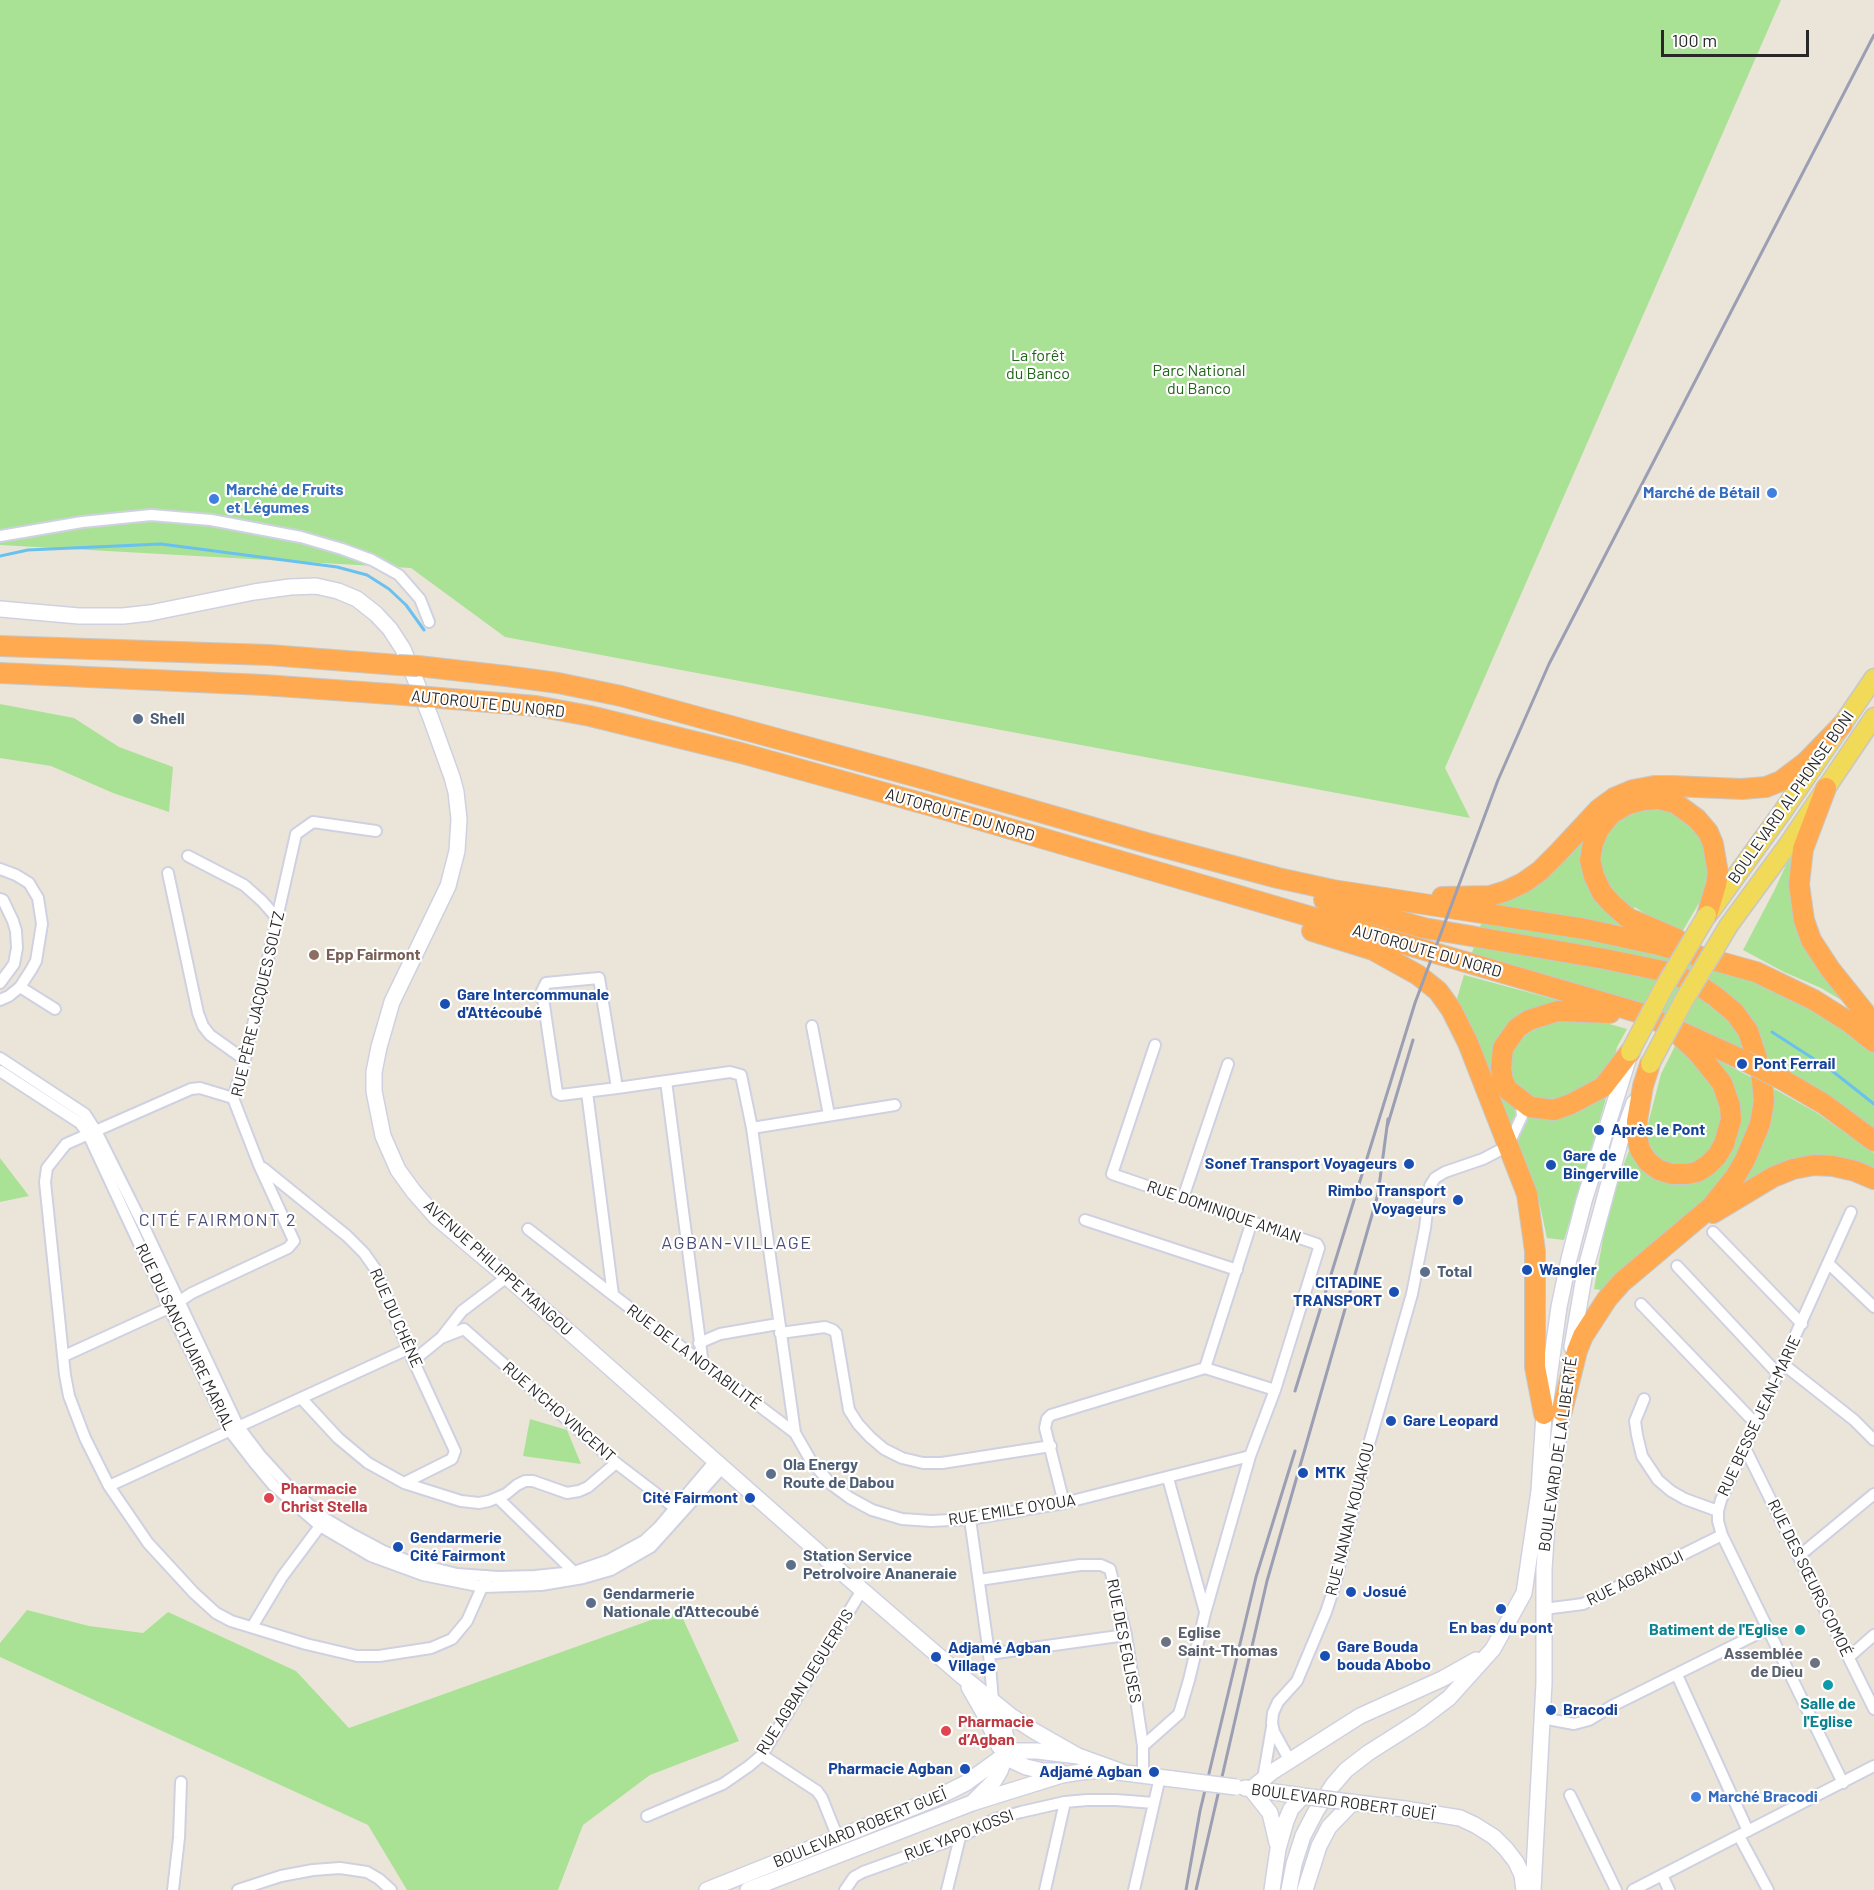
<!DOCTYPE html>
<meta charset="utf-8">
<style>
body{margin:0}
#map{position:relative;width:1874px;height:1890px;overflow:hidden;background:#ebe5d9;font-family:Barlow,sans-serif}
canvas{display:block}
.scale{position:absolute;left:1661px;top:30px;width:148px;height:27px;box-sizing:border-box;border:3px solid #282828;border-top:0;padding-left:8px;font-size:18px;line-height:21px;white-space:nowrap;color:#282828;-webkit-text-stroke:4px #fff;paint-order:stroke}
</style>
<div id="map">
<canvas width="1874" height="1890"></canvas>
<div class="scale">100 m</div>
</div>
<script>
const ctx = document.querySelector('canvas').getContext('2d');
ctx.lineJoin = 'round';
function fill(path, color) { ctx.fillStyle = color; ctx.fill(path, 'evenodd'); }
const shape = rows => new Path2D(rows.map(r => 'M' + r).join(''));
function trace(path, color, width, dash) { ctx.strokeStyle = color; ctx.lineWidth = width; ctx.lineCap = dash ? 'butt' : 'round'; ctx.setLineDash(dash || []); ctx.stroke(path); }
function drawText(font, color, halo, rows, align = 'center') {
  ctx.font = font + ' Barlow,sans-serif'; ctx.lineWidth = 4.5; ctx.setLineDash([]); ctx.textBaseline = 'middle'; ctx.strokeStyle = halo; ctx.fillStyle = color; for (const [text, x, y, turn = 0] of rows) {
    ctx.save(); ctx.translate(x, y); ctx.rotate((+turn || 0) * Math.PI / 180); ctx.textAlign = isNaN(turn) ? turn : align; if (halo) ctx.strokeText(text, 0, 0); ctx.fillText(text, 0, 0); ctx.restore();
  }
}
fill(shape([
 [0,0,1781,0,1445,768,1470,818,505,637,411,568,0,545],
 [0,704,74,718,119,747,173,767,169,812,113,793,51,766,0,758],
 [1644,806,1674,808,1702,831,1709,855,1707,875,1702,898,1682,932,1652,919,1635,907,1625,926,1488,905,1588,829,1616,819],
 [1792,852,1795,853,1793,873,1848,1004,1821,988,1784,972,1743,950,1774,891],
 [1482,921,1656,951,1776,988,1874,1048,1874,1131,1829,1097,1471,956],
 [1464,975,1572,1004,1606,1023,1627,1029,1617,1047,1605,1102,1564,1240,1547,1238,1539,1201,1531,1179,1455,1005],
 [1675,1046,1689,1056,1700,1051,1778,1091,1817,1113,1874,1153,1874,1173,1790,1163,1607,1291,1594,1289,1606,1222,1619,1177,1635,1135,1648,1124,1661,1074],
 [0,1158,29,1196,0,1202],
 [530,1419,567,1430,581,1464,523,1456],
 [27,1610,89,1626,143,1633,168,1612,296,1671,349,1728,679,1610,739,1741,650,1775,583,1825,558,1890,407,1890,368,1825,0,1657,0,1643]
]), '#a9e295');
trace(shape([
 [0,556,28,550,161,544,337,567,367,575,389,589,406,605,424,630],
 [1772,1032,1831,1070,1874,1104]
]), '#6ac1ef', 3);
const street = shape([
 [0,536,82,522,151,515,211,520,301,537,342,549,372,560,399,575,420,599,429,622],
 [188,856,244,885,262,901,277,918],
 [0,869,16,875,29,883,38,898,42,924,36,961,31,970,20,987,9,996,0,1000],
 [168,873,198,1013,203,1026,210,1035,245,1060],
 [0,899,3,900,13,921,16,931,17,948,14,964,0,983],
 [599,978,617,1088,561,1095,557,1093,542,991,546,983,599,978],
 [20,987,55,1009],
 [812,1026,829,1115],
 [0,1058,85,1114,96,1131,145,1229,238,1426,260,1455,290,1488,326,1519,353,1535,383,1551,413,1563,457,1574,498,1577,535,1576,574,1572,609,1560,644,1541,659,1527,715,1461],
 [0,1071,80,1123,88,1134,169,1308,229,1430,253,1461,273,1485,320,1526,371,1556,423,1575,483,1587,541,1585,583,1578,611,1570,651,1547,722,1468],
 [666,1081,703,1365],
 [617,1088,730,1072,741,1075,752,1128,795,1433,811,1461,831,1484,850,1498,872,1510,902,1519,931,1521,970,1519,1064,1503,1250,1456,1205,1613,1189,1680,1179,1714,1143,1746],
 [587,1092,613,1295,795,1433],
 [233,1098,200,1088,191,1089,66,1144,47,1168,45,1182,65,1375,69,1396,85,1438,109,1486,148,1543,194,1593,216,1613,231,1621,306,1644,357,1656,379,1656,431,1648,452,1639,467,1621,487,1576],
 [752,1128,895,1105],
 [263,1168,347,1236,364,1253,376,1270,408,1349,455,1451,452,1459,404,1483],
 [1183,1198,1228,1064],
 [1085,1220,1237,1270],
 [528,1229,613,1295],
 [1713,1232,1802,1324],
 [1829,1264,1874,1307],
 [1677,1266,1778,1374],
 [1641,1304,1756,1424],
 [780,1333,825,1327,833,1330,836,1333,849,1410,858,1424,870,1437,884,1449,902,1458,923,1463,942,1463,1051,1446],
 [441,1338,464,1329,616,1463,675,1508],
 [699,1343,720,1334,778,1324],
 [64,1356,169,1308,192,1293,288,1248,294,1241,259,1165,233,1098,245,1060,296,834,313,822,376,831],
 [414,1360,441,1338,462,1311,507,1277],
 [1783,1364,1854,1420,1874,1440],
 [1205,1368,1252,1221],
 [301,1398,338,1438,368,1463,404,1483,461,1501,479,1503,489,1501,506,1494,517,1485,525,1481,533,1481,567,1493,579,1491,588,1487,616,1463],
 [1644,1399,1635,1421,1637,1435,1642,1456,1658,1480,1671,1491,1685,1499,1718,1511],
 [1745,1448,1874,1709],
 [1250,1456,1275,1390],
 [1168,1478,1205,1612],
 [109,1486,408,1349],
 [498,1498,574,1572],
 [1064,1503,1045,1428,1047,1419,1051,1415,1205,1368,1275,1390,1319,1248,1317,1244,1112,1174,1155,1045],
 [970,1519,989,1654,993,1701],
 [1799,1556,1874,1494],
 [979,1580,1080,1565,1101,1565,1110,1569,1126,1635,1133,1679,1143,1746,1143,1775],
 [1544,1609,1583,1604,1722,1535],
 [252,1627,282,1577,320,1526],
 [989,1654,1126,1635],
 [1849,1657,1874,1635],
 [1677,1675,1748,1831],
 [1542,1718,1574,1724,1589,1720,1612,1706,1767,1629],
 [762,1755,817,1791,822,1798,838,1838],
 [1290,1761,1274,1732,1272,1723,1273,1713,1278,1702,1297,1681,1326,1612,1334,1588,1369,1444,1412,1294,1425,1228,1430,1186,1435,1178,1445,1172,1483,1159,1508,1146,1522,1116,1521,1102],
 [1263,1779,1272,1727],
 [1843,1783,1722,1535,1718,1521,1718,1511,1721,1500,1851,1212],
 [1570,1795,1616,1890],
 [647,1816,723,1784,749,1766,762,1755,862,1590],
 [1739,1836,1768,1890],
 [1662,1875,1669,1890],
 [173,1890,179,1838,181,1782],
 [238,1890,281,1876,313,1870,340,1868,367,1872,379,1879,391,1890],
 [845,1890,854,1877,863,1872,960,1837,995,1819,1021,1812,1065,1802,1087,1800,1116,1800,1154,1803],
 [947,1890,960,1837],
 [1045,1890,1065,1802],
 [1134,1890,1160,1777],
 [1633,1890,1874,1766]
]);
const secondary = shape([
 [0,609,79,616,123,616,150,613,254,592,290,587,316,586,338,591,357,599,376,614,390,629,403,649,430,716,452,777,456,792,459,819,457,851,448,886,392,1002,379,1047,374,1072,374,1091,383,1136,398,1170,414,1192,436,1217,507,1277,832,1564,963,1677,1011,1716,1034,1731,1078,1756],
 [1572,1347,1585,1271,1620,1142,1634,1103],
 [969,1687,985,1715,999,1746,1013,1761,1026,1767,1043,1771,1059,1771],
 [1245,1788,1310,1797],
 [1251,1789,1272,1772,1360,1716,1442,1679,1476,1660],
 [1251,1789,1270,1813,1277,1843],
 [974,1801,994,1781,1000,1771,1006,1754,1006,1738,1003,1724,994,1704],
 [1341,1801,1405,1809,1460,1818,1475,1825,1494,1837,1506,1849,1516,1862,1522,1875,1524,1890],
 [707,1890,934,1799,966,1783,1006,1754,1017,1751,1037,1751,1078,1756,1125,1773],
 [748,1890,972,1803,1062,1775,1080,1772,1102,1770,1173,1779],
 [1272,1890,1278,1849,1286,1821,1291,1809,1303,1796],
 [1289,1890,1294,1864,1303,1836,1316,1811,1333,1785,1346,1770,1368,1753,1420,1720,1449,1698,1493,1649,1524,1593,1539,1491,1544,1414,1559,1307,1569,1259,1584,1201,1628,1060],
 [1305,1890,1319,1846,1329,1827,1353,1802],
 [1533,1890,1544,1683,1544,1569,1548,1510,1564,1400]
]);
const primary = shape([
 [1710,912,1783,811,1874,678],
 [1729,925,1787,846,1874,717]
]);
const highway = shape([
 [0,646,269,655,398,665],
 [418,666,506,676,558,683,621,696,921,778,1147,843,1278,878,1333,890,1585,929,1659,945,1756,972,1814,1000,1849,1022,1874,1042],
 [0,673,264,685,404,695],
 [428,697,536,706,590,716,741,753,932,806,1640,1013,1745,1061],
 [1826,788,1803,849,1799,884,1804,920,1811,940,1830,969,1874,1024],
 [1442,897,1490,896,1506,891,1523,883,1540,871,1558,853,1599,809,1614,798,1633,790,1654,786,1672,786,1742,789,1766,787,1781,781,1806,762,1842,725],
 [1324,900,1424,928,1605,959,1668,972,1697,984,1716,997,1735,1013,1748,1031,1761,1071,1764,1101,1760,1124,1745,1160,1735,1177,1711,1207,1622,1282,1607,1299,1583,1336,1577,1351,1562,1411],
 [1312,931,1373,950,1418,975,1438,991,1451,1009,1468,1043,1527,1194,1535,1251,1535,1367,1544,1414],
 [1677,939,1628,918,1612,904,1602,893,1594,876,1590,860,1593,843,1599,829,1611,814,1628,804,1643,800,1659,799,1675,803,1697,819,1708,832,1713,844,1718,873,1716,885,1707,915],
 [1610,1013,1558,1011,1529,1020,1517,1028,1503,1048,1501,1068,1503,1081,1508,1090,1530,1107,1554,1110,1571,1104,1603,1087,1630,1052],
 [1650,1064,1643,1086,1637,1121,1637,1136,1640,1150,1648,1162,1659,1170,1672,1174,1687,1174,1697,1172,1708,1165,1717,1156,1724,1144,1731,1120,1730,1106,1722,1083,1698,1053,1681,1037],
 [1783,1080,1824,1104,1874,1141],
 [1713,1213,1773,1177,1793,1169,1814,1165,1833,1166,1855,1171,1874,1179]
]);
trace(street, '#cfd1e1', 14);
trace(secondary, '#cfd1e1', 18);
trace(primary, '#c7c7c7', 21);
trace(highway, '#c7c7c7', 22);
trace(street, '#fff', 10);
trace(secondary, '#fff', 15);
trace(primary, '#f1da58', 18);
trace(highway, '#ffaa50', 20);
trace(shape([
 [1387,1127,1413,1040],
 [1295,1391,1415,1003,1498,780,1549,664,1874,35],
 [1186,1890,1200,1811,1256,1577,1295,1451],
 [1196,1890,1267,1581,1378,1194,1388,1119]
]), '#9c9eb3', 3);
const secondaryBridge = shape([
 [1173,1779,1236,1787],
 [1310,1797,1341,1801]
]);
const primaryBridge = shape([
 [1630,1052,1663,989,1707,915],
 [1650,1064,1684,1000,1729,925]
]);
const highwayBridge = shape([
 [398,665,418,666],
 [404,695,428,697],
 [1745,1061,1783,1080]
]);
trace(secondaryBridge, '#cfd1e1', 18, []);
trace(primaryBridge, '#c7c7c7', 21, []);
trace(highwayBridge, '#c7c7c7', 22, []);
trace(secondaryBridge, '#fff', 15);
trace(primaryBridge, '#f1da58', 18);
trace(highwayBridge, '#ffaa50', 20);
for (const [x, y, r, color] of [
 [1772,493,6,"#3f7fe0"],
 [214,499,6,"#3f7fe0"],
 [138,719,6,"#5c6f8a"],
 [314,955,6,"#8d6e63"],
 [445,1004,6,"#1a4fb4"],
 [1742,1064,6,"#1a4fb4"],
 [1599,1130,6,"#1a4fb4"],
 [1409,1164,6,"#1a4fb4"],
 [1551,1165,6,"#1a4fb4"],
 [1458,1200,6,"#1a4fb4"],
 [1527,1270,6,"#1a4fb4"],
 [1425,1272,6,"#5c6f8a"],
 [1394,1292,6,"#1a4fb4"],
 [1391,1421,6,"#1a4fb4"],
 [1303,1473,6,"#1a4fb4"],
 [771,1474,6,"#5c6f8a"],
 [269,1498,6,"#e0444e"],
 [750,1498,6,"#1a4fb4"],
 [398,1547,6,"#1a4fb4"],
 [791,1565,6,"#5c6f8a"],
 [1351,1592,6,"#1a4fb4"],
 [591,1603,6,"#5c6f8a"],
 [1501,1609,6,"#1a4fb4"],
 [1800,1630,6,"#0f9aa8"],
 [1166,1642,6,"#6b7280"],
 [1325,1656,6,"#1a4fb4"],
 [936,1657,6,"#1a4fb4"],
 [1815,1663,6,"#6b7280"],
 [1828,1685,6,"#0f9aa8"],
 [1551,1710,6,"#1a4fb4"],
 [946,1731,6,"#e0444e"],
 [965,1769,6,"#1a4fb4"],
 [1154,1772,6,"#1a4fb4"],
 [1696,1797,6,"#3f7fe0"]
]) { const dot = new Path2D(); dot.arc(x, y, r, 0, 2 * Math.PI); ctx.fillStyle = color; ctx.fill(dot); trace(dot, '#fff', 2); }
drawText('16px', '#226419', '#fff', [
 ["La forêt",1038,356],
 ["du Banco",1038,374],
 ["Parc National",1199,371],
 ["du Banco",1199,389]
]);
drawText('bold 16px', '#366cbe', '#fff', [
 ["Marché de Fruits",226,490],
 ["et Légumes",226,508],
 ["Marché de Bétail",1760,493,"right"],
 ["Marché Bracodi",1708,1797]
], 'left');
drawText('16px', '#282828', '#fff', [
 ["AUTOROUTE DU NORD",488,704,6],
 ["BOULEVARD ALPHONSE BONI",1791,797,-55],
 ["AUTOROUTE DU NORD",960,815,16],
 ["AUTOROUTE DU NORD",1427,951,16],
 ["RUE PÈRE JACQUES SOLTZ",258,1004,-77],
 ["RUE DOMINIQUE AMIAN",1224,1212,19],
 ["AVENUE PHILIPPE MANGOU",498,1268,42],
 ["RUE DU CHÊNE",396,1318,66],
 ["RUE DU SANCTUAIRE MARIAL",185,1337,64],
 ["RUE DE LA NOTABILITÉ",694,1357,37],
 ["RUE N'CHO VINCENT",559,1412,41],
 ["RUE BESSE JEAN-MARIE",1759,1416,-65],
 ["BOULEVARD DE LA LIBERTÉ",1558,1454,-82],
 ["RUE EMILE OYOUA",1012,1510,-9],
 ["RUE NANAN KOUAKOU",1350,1519,-76],
 ["RUE AGBANDJI",1635,1578,-26],
 ["RUE DES SŒURS COMOÉ",1810,1578,64],
 ["RUE DES EGLISES",1124,1641,79],
 ["RUE AGBAN DEGUERPIS",805,1682,-58],
 ["BOULEVARD ROBERT GUEÏ",1343,1802,8],
 ["BOULEVARD ROBERT GUEÏ",860,1828,-22],
 ["RUE YAPO KOSSI",959,1835,-21]
]);
drawText('bold 16px', '#4e5e75', '#fff', [
 ["Shell",150,719],
 ["Total",1437,1272],
 ["Ola Energy",783,1465],
 ["Route de Dabou",783,1483],
 ["Station Service",803,1556],
 ["PetroIvoire Ananeraie",803,1574],
 ["Gendarmerie",603,1594],
 ["Nationale d'Attecoubé",603,1612]
], 'left');
drawText('bold 16px', '#785e54', '#fff', [
 ["Epp Fairmont",326,955]
], 'left');
drawText('bold 16px', '#164399', '#fff', [
 ["Gare Intercommunale",457,995],
 ["d'Attécoubé",457,1013],
 ["Pont Ferrail",1754,1064],
 ["Après le Pont",1611,1130],
 ["Gare de",1563,1156],
 ["Bingerville",1563,1174],
 ["Sonef Transport Voyageurs",1397,1164,"right"],
 ["Rimbo Transport",1446,1191,"right"],
 ["Voyageurs",1446,1209,"right"],
 ["Wangler",1539,1270],
 ["CITADINE",1382,1283,"right"],
 ["TRANSPORT",1382,1301,"right"],
 ["Gare Leopard",1403,1421],
 ["MTK",1315,1473],
 ["Cité Fairmont",738,1498,"right"],
 ["Gendarmerie",410,1538],
 ["Cité Fairmont",410,1556],
 ["Josué",1363,1592],
 ["En bas du pont",1501,1628,"center"],
 ["Gare Bouda",1337,1647],
 ["bouda Abobo",1337,1665],
 ["Adjamé Agban",948,1648],
 ["Village",948,1666],
 ["Bracodi",1563,1710],
 ["Pharmacie Agban",953,1769,"right"],
 ["Adjamé Agban",1142,1772,"right"]
], 'left');
drawText('bold 16px', '#be3a42', '#fff', [
 ["Pharmacie",281,1489],
 ["Christ Stella",281,1507],
 ["Pharmacie",958,1722],
 ["d’Agban",958,1740]
], 'left');
drawText('bold 16px', '#0d838f', '#fff', [
 ["Batiment de l'Eglise",1788,1630],
 ["Salle de",1828,1704,"center"],
 ["l'Eglise",1828,1722,"center"]
], 'right');
drawText('bold 16px', '#5b616d', '#fff', [
 ["Eglise",1178,1633],
 ["Saint-Thomas",1178,1651],
 ["Assemblée",1803,1654,"right"],
 ["de Dieu",1803,1672,"right"]
], 'left');
ctx.letterSpacing = '1.5px';
drawText('18px', '#494d78', '#fff', [
 ["CITÉ FAIRMONT 2",218,1220],
 ["AGBAN-VILLAGE",737,1243]
]);
ctx.letterSpacing = '0px';
</script>
